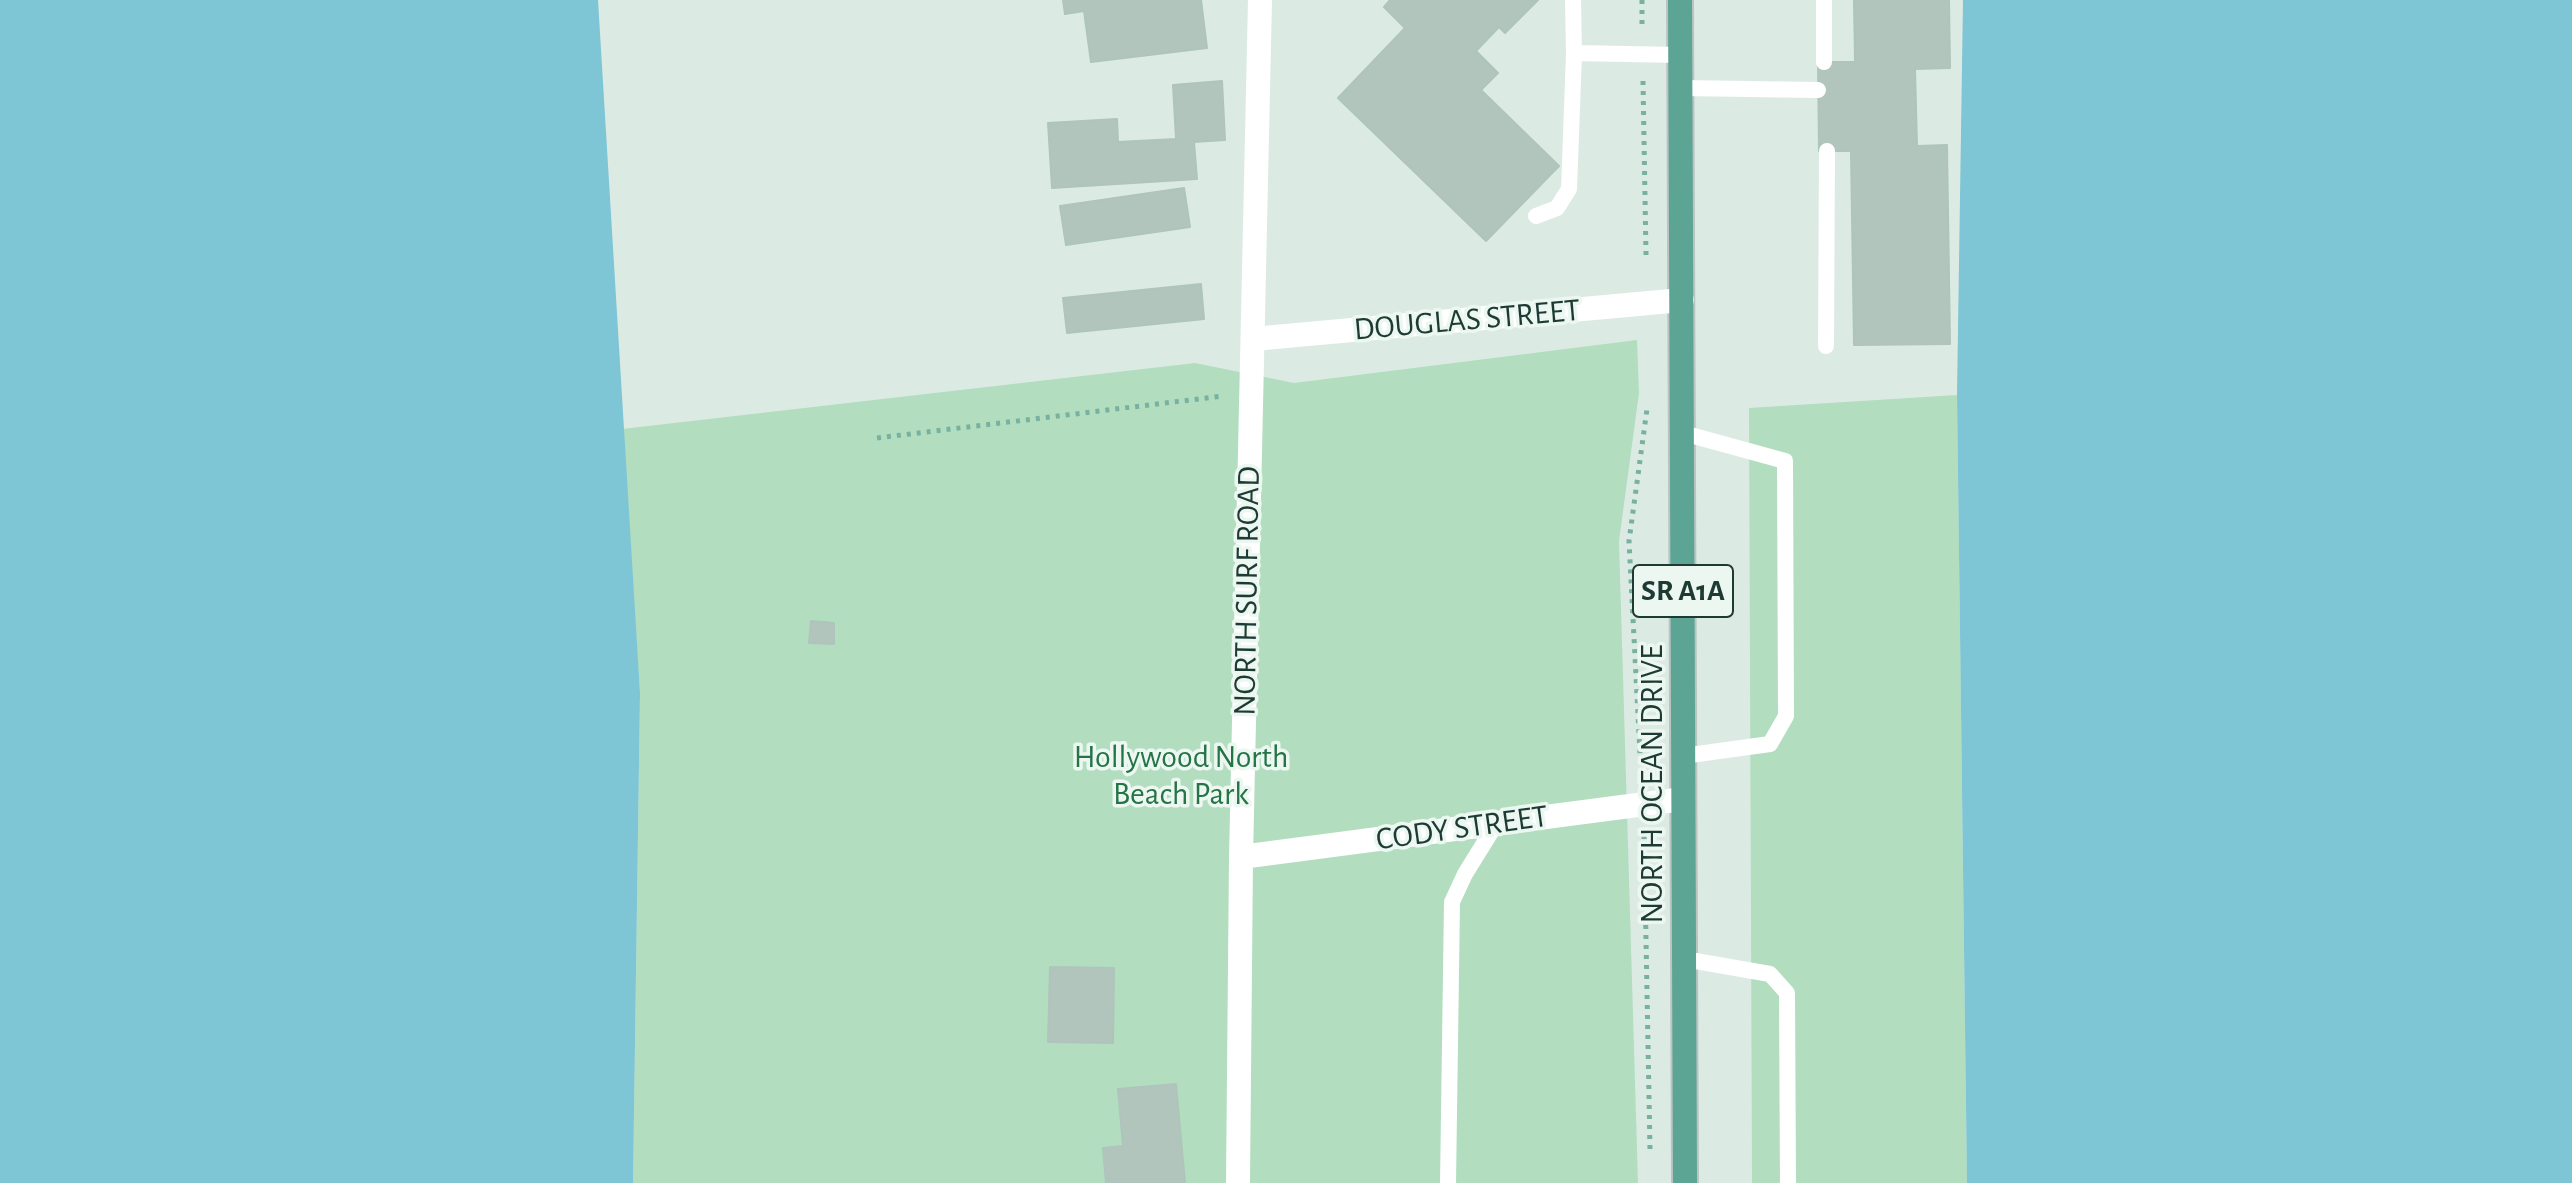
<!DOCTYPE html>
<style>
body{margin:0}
canvas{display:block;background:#dceae4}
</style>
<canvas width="2572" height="1183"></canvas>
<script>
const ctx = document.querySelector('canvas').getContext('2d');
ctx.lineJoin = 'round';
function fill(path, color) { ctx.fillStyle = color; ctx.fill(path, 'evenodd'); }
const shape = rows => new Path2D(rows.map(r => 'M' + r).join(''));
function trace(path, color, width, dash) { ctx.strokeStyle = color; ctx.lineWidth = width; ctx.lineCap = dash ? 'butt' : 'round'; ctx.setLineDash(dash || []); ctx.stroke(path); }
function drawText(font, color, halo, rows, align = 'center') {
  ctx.font = font + ' "Alegreya Sans",sans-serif'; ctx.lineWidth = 7; ctx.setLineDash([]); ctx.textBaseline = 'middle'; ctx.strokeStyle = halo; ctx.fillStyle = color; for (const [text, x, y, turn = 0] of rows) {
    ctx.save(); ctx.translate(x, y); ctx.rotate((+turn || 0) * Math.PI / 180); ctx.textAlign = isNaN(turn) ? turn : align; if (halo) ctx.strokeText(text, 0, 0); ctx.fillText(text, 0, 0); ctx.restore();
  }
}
fill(shape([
 [1637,340,1639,393,1619,541,1638,1183,633,1183,640,693,622,429,1195,363,1294,383],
 [1957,395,1967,1183,1752,1183,1749,408]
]), '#b2debf');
fill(shape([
 [0,0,598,0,640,693,633,1183,0,1183],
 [1963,0,2572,0,2572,1183,1967,1183,1957,395]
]), '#7ec5d6');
const building = shape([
 [1063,0,1201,0,1207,48,1091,62,1084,11,1065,14,1063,0],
 [1390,0,1538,0,1505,33,1499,27,1476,51,1498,73,1481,90,1559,166,1486,241,1338,98,1405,28,1384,7,1390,0],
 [1854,0,1949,0,1950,68,1915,69,1917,146,1947,145,1950,344,1854,345,1851,151,1819,151,1818,62,1855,62,1854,0],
 [1222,81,1225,140,1194,142,1197,179,1052,188,1048,123,1117,119,1118,142,1176,139,1173,85,1222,81],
 [1184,188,1190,227,1066,245,1060,206,1184,188],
 [1201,284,1204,319,1067,333,1063,298,1201,284],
 [811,621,834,623,834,644,809,643,811,621],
 [1050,967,1114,968,1113,1043,1048,1042,1050,967],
 [1176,1084,1185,1183,1106,1183,1103,1148,1123,1146,1118,1089,1176,1084]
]);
fill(building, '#b1c5bd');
trace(building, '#aec4bc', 2);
const primary = shape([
 [1680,0,1685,1183]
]);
trace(primary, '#bbc4c2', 28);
trace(shape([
 [1642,0,1642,27],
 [1643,81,1646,255],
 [877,438,1223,396],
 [1641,773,1629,541,1647,409],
 [1644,835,1650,1149]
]), '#79b1a1', 5, [4, 6]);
trace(shape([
 [1573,0,1574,53],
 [1824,0,1824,62],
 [1680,88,1818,90],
 [1536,216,1557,208,1569,189,1574,53,1680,55],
 [1826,346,1827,151],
 [1683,433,1785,461,1786,716,1770,744,1683,756],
 [1684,959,1770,974,1787,993,1788,1183],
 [1448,1183,1452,902,1465,874,1496,824]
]), '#fff', 16);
trace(shape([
 [1253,339,1682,300],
 [1241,857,1683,799],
 [1238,1183,1241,857,1260,0]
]), '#fff', 24);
trace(primary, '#5ca494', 24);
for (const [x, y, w] of [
 [1683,591,100]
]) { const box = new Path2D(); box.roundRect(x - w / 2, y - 26, w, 52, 6); ctx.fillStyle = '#ecf7f2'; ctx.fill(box); trace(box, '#1d3a33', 2); }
drawText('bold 30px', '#1d3a33', null, [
 ["SR A1A",1683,591]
]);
drawText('32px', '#1d3a33', '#ecf7f2', [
 ["DOUGLAS STREET",1467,320,-5],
 ["NORTH SURF ROAD",1247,591,-89],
 ["NORTH OCEAN DRIVE",1652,784,-90],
 ["CODY STREET",1462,828,-8]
]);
drawText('32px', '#247445', '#ecf7f2', [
 ["Hollywood North",1181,757],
 ["Beach Park",1181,794]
]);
</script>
